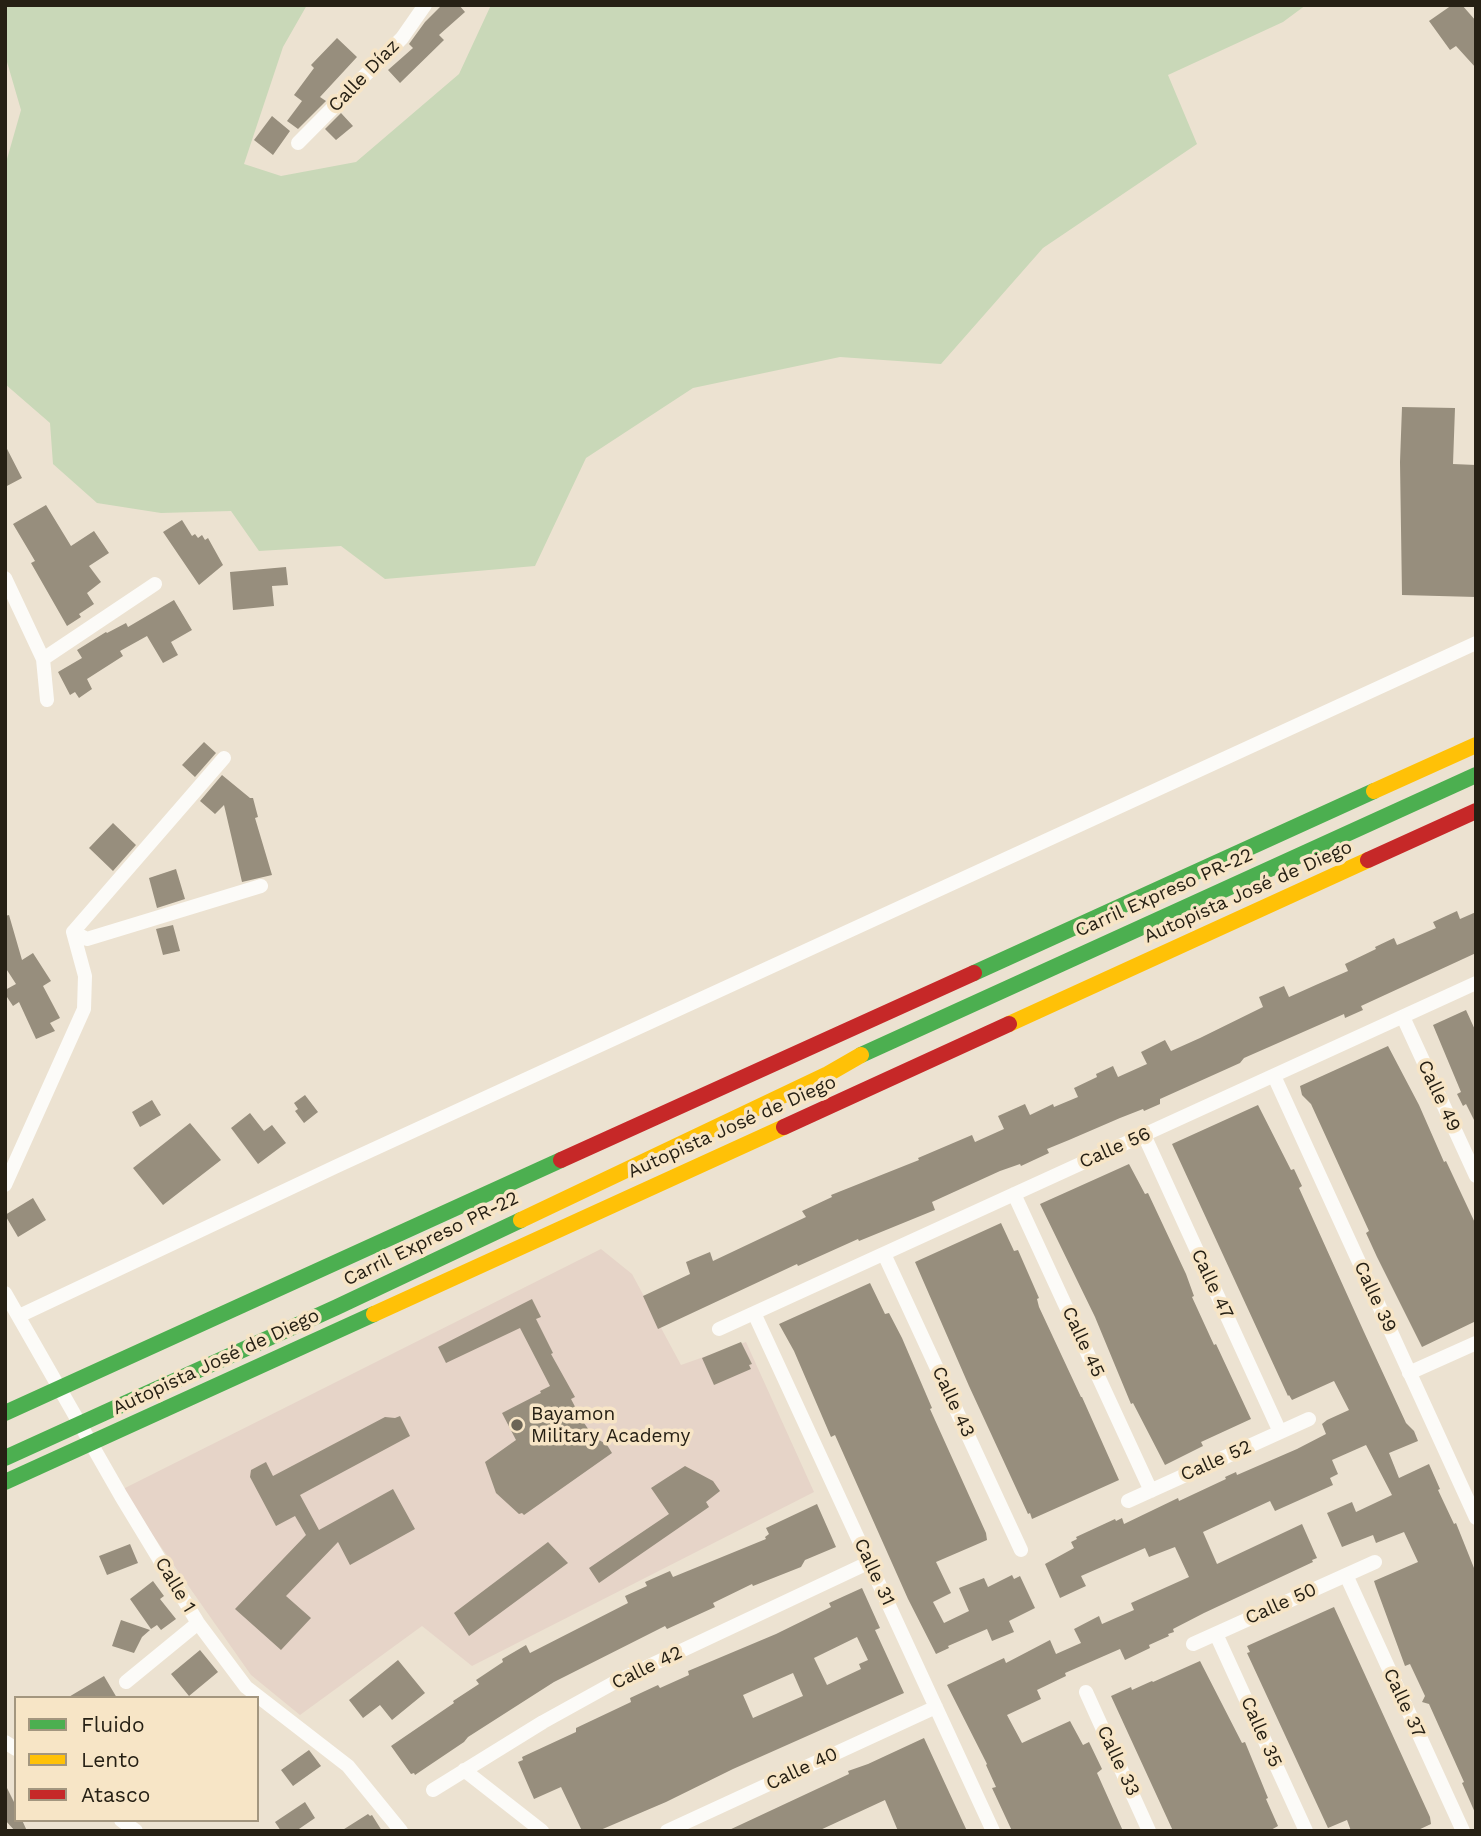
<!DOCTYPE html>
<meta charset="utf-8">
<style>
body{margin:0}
#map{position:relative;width:1481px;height:1836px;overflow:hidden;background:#ece2d1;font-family:"Work Sans",sans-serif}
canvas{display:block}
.frame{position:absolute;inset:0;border:7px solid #262014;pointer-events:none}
.legend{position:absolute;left:14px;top:1696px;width:245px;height:126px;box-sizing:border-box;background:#f7e5c6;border:2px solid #a3967f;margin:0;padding:9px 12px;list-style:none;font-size:21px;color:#262014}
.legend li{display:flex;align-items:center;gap:14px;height:35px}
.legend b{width:35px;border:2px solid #a3967f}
</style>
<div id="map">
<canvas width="1481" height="1836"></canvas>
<div class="frame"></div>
<ul class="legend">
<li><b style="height:9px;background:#4caf50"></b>Fluido</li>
<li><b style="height:9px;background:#ffc107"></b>Lento</li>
<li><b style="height:9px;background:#c62828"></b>Atasco</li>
</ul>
</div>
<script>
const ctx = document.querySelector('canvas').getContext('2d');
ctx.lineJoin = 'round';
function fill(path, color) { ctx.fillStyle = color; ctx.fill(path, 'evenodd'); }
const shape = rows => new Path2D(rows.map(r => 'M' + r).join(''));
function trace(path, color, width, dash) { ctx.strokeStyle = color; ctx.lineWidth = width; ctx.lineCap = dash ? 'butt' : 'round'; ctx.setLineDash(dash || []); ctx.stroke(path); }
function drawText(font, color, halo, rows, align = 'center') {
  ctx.font = font + ' "Work Sans",sans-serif'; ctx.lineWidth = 7; ctx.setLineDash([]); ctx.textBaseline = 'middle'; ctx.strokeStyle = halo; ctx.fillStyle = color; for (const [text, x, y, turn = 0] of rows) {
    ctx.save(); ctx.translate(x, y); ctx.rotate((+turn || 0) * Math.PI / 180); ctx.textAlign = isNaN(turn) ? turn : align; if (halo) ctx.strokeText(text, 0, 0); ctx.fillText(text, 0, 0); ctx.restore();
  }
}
fill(shape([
 [601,1249,632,1274,681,1365,746,1342,814,1492,472,1666,422,1626,300,1715,251,1675,121,1490]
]), '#e6d4c8');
fill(shape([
 [5,5,307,5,283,47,244,164,281,176,356,162,459,74,491,5,1306,5,1283,22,1168,75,1197,144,1043,248,941,364,840,357,693,388,586,458,535,566,385,579,341,546,259,551,231,511,161,513,97,503,53,464,50,423,5,384,5,166,21,110,5,55]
]), '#c9d8b8');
fill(shape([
 [442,5,459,5,465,12,439,35,444,40,400,83,388,70,413,48,409,44,425,22],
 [1452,5,1462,5,1476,21,1476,68,1456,46,1450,50,1429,21],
 [337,38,357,57,320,97,326,101,298,129,287,121,302,101,294,95,314,68,311,65],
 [341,113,353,126,336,140,325,129],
 [272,116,290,131,273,155,254,140],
 [1402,407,1455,408,1453,464,1476,465,1476,597,1402,595,1400,462],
 [5,445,22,478,5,487],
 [46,505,71,546,94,531,109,553,89,566,101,582,87,593,94,604,79,614,81,617,67,626,31,563,35,561,13,524],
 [182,520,192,536,195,534,198,538,202,535,205,540,208,538,223,565,199,585,163,532],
 [286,567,288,585,272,586,274,606,233,610,230,572],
 [174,600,192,630,171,642,178,655,163,663,147,636,120,651,123,656,87,679,92,689,79,698,75,692,70,695,58,672,82,658,77,650,106,632,107,633,126,623,128,627],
 [204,742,216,753,195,777,182,765],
 [222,775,250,798,253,798,258,817,255,818,272,875,242,882,224,805,215,814,200,801],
 [113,823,136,845,113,871,89,848],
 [176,869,185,899,157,908,149,878],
 [1457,911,1460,919,1476,912,1476,953,1361,1006,1363,1010,1345,1018,1344,1014,1244,1058,1240,1063,1160,1099,1160,1104,1144,1111,1143,1109,1120,1118,1069,1140,1047,1149,1049,1153,1021,1166,1020,1164,1000,1171,932,1202,935,1210,859,1241,858,1239,798,1266,797,1264,658,1329,643,1296,690,1274,686,1262,710,1252,713,1261,806,1217,802,1211,832,1197,831,1195,919,1160,918,1158,972,1135,975,1142,1004,1129,998,1116,1025,1104,1030,1115,1053,1104,1054,1107,1078,1097,1074,1088,1097,1077,1096,1074,1113,1066,1118,1077,1147,1064,1141,1052,1165,1040,1171,1051,1200,1038,1263,1007,1259,997,1284,986,1289,997,1318,984,1348,971,1345,964,1376,949,1375,947,1394,938,1397,945,1402,943,1436,928,1433,922],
 [9,915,22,960,33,953,51,981,43,986,60,1018,50,1023,55,1031,36,1039,19,1002,13,1006,5,994,5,990,16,984,5,967,5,916],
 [173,925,180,951,163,955,156,929],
 [1466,1010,1476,1032,1476,1124,1466,1104,1463,1106,1457,1094,1461,1092,1433,1025],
 [1388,1046,1419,1105,1444,1162,1446,1161,1476,1225,1476,1321,1422,1347,1377,1257,1366,1233,1369,1231,1311,1104,1302,1095,1300,1086],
 [305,1095,318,1112,304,1123,295,1111,298,1109,294,1103],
 [152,1100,161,1115,140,1127,132,1112],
 [1258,1105,1291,1170,1294,1169,1302,1186,1299,1188,1364,1332,1406,1423,1414,1431,1418,1441,1389,1453,1399,1478,1429,1464,1440,1489,1438,1490,1454,1524,1456,1523,1476,1573,1476,1815,1462,1783,1464,1782,1429,1704,1422,1702,1425,1696,1410,1664,1405,1666,1376,1587,1374,1581,1418,1562,1404,1532,1376,1543,1373,1535,1342,1547,1327,1513,1352,1502,1356,1512,1392,1495,1366,1445,1332,1460,1338,1474,1330,1478,1333,1485,1275,1511,1270,1501,1203,1532,1217,1564,1302,1524,1317,1558,1312,1560,1313,1562,1204,1613,1173,1629,1174,1632,1168,1634,1169,1636,1149,1645,1150,1648,1125,1660,1120,1649,1065,1673,1066,1676,1037,1690,1041,1699,1007,1715,1022,1743,1070,1721,1083,1745,1089,1742,1102,1769,1097,1773,1123,1831,1012,1831,992,1788,996,1787,986,1765,987,1764,947,1685,1004,1658,1006,1663,1050,1640,1056,1654,1081,1643,1074,1629,1099,1616,1102,1624,1134,1610,1131,1603,1189,1577,1175,1547,1149,1557,1145,1548,1081,1576,1086,1586,1060,1598,1045,1564,1074,1548,1071,1542,1077,1539,1076,1537,1115,1519,1116,1521,1122,1518,1124,1524,1178,1498,1179,1501,1226,1479,1225,1477,1236,1472,1237,1475,1297,1449,1326,1434,1322,1424,1327,1420,1349,1410,1334,1381,1292,1400,1289,1395,1288,1396,1172,1144],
 [250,1113,264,1131,272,1125,286,1143,258,1164,231,1128],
 [190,1123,221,1160,163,1205,133,1168],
 [1129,1164,1145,1194,1148,1193,1186,1274,1194,1296,1192,1297,1214,1345,1216,1344,1251,1419,1201,1442,1203,1446,1165,1465,1133,1403,1131,1404,1095,1317,1040,1204],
 [33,1198,46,1220,18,1237,5,1215],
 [1001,1223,1014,1251,1018,1250,1039,1298,1037,1299,1039,1307,1081,1397,1082,1397,1119,1480,1032,1519,1030,1513,1028,1514,969,1386,915,1262],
 [870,1283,885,1314,889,1313,902,1338,932,1408,930,1409,986,1533,987,1540,936,1562,951,1593,933,1602,944,1623,969,1611,959,1588,984,1578,988,1587,1012,1575,1014,1579,1020,1576,1035,1608,1009,1621,1014,1632,992,1641,987,1629,948,1646,949,1648,936,1654,908,1599,835,1435,831,1437,794,1351,779,1324],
 [532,1299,541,1317,536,1319,553,1353,551,1354,575,1397,571,1399,582,1420,593,1436,607,1445,612,1453,524,1515,522,1513,519,1514,496,1493,485,1462,516,1440,502,1413,541,1393,540,1391,550,1386,520,1328,446,1363,438,1347],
 [741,1342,752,1364,749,1365,751,1369,714,1385,702,1358],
 [400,1416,410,1436,300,1495,319,1530,393,1489,415,1529,350,1565,338,1542,286,1596,311,1618,281,1650,235,1609,306,1535,295,1516,276,1526,250,1477,251,1470,266,1462,273,1476,385,1417,395,1418],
 [685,1466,713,1481,720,1491,706,1502,709,1507,599,1583,589,1568,669,1514,651,1488],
 [817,1504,836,1547,805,1560,801,1567,753,1586,752,1584,713,1603,715,1607,667,1629,665,1626,554,1682,468,1737,464,1742,415,1775,414,1773,411,1774,391,1746,454,1703,453,1701,479,1684,476,1680,503,1662,502,1659,526,1645,530,1653,628,1603,625,1596,647,1586,645,1582,670,1571,673,1577,766,1539,765,1537,769,1534,766,1528],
 [548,1542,568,1563,469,1636,454,1613],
 [130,1544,138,1563,107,1575,99,1556],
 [153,1581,164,1596,160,1599,176,1619,161,1630,157,1625,151,1629,130,1599],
 [862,1588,880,1628,875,1630,904,1693,733,1769,666,1802,598,1831,582,1831,561,1787,534,1799,518,1762,523,1760,522,1757,576,1732,576,1728,631,1702,630,1698,658,1685,660,1688,689,1675,688,1671,776,1634,831,1607,829,1603],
 [857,1637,868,1660,859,1664,861,1669,827,1685,814,1658],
 [793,1673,803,1696,753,1718,743,1695],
 [1334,1607,1430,1817,1431,1824,1416,1831,1351,1831,1347,1820,1328,1828,1247,1653,1250,1652,1247,1646],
 [121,1620,150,1630,142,1637,134,1653,112,1646],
 [200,1650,218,1672,189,1696,171,1674],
 [398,1660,425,1693,392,1720,380,1705,363,1718,349,1700],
 [1200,1661,1242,1743,1245,1742,1268,1798,1266,1799,1278,1826,1269,1831,1173,1831,1111,1696,1131,1687,1132,1690,1152,1681,1153,1682],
 [104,1676,117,1698,67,1698],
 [924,1738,967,1831,898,1831,885,1800,818,1831,727,1831,849,1774,848,1771,868,1764],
 [309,1750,321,1766,293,1786,281,1770],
 [5,1784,16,1806,16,1820,22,1820,27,1831,15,1831,5,1820],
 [305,1802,315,1818,296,1831,281,1831,275,1822],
 [368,1814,370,1816,372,1815,382,1831,341,1831]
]), '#978e7d');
trace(shape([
 [298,143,402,38,425,5],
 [5,578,43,659,47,700],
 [43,659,155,584],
 [73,932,224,758],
 [73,932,87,939,261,886],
 [1403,1017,1476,1176],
 [1274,1076,1476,1518],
 [1144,1135,1280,1432],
 [5,1185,84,1009,85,976,73,932],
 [1014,1194,1151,1491],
 [884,1254,1021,1550],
 [5,1293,121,1496,198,1623,246,1687,348,1766,401,1831],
 [754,1313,993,1831],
 [19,1316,337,1166,1476,643],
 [719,1329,1476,983],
 [1409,1373,1476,1343],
 [1128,1501,1309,1419],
 [1346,1575,1463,1831],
 [1216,1634,1306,1831],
 [1193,1644,1375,1562],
 [126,1682,198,1623],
 [1086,1692,1149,1831],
 [5,1742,16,1749],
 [464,1770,542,1831],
 [433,1790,543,1722,617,1681,870,1562],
 [121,1820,136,1831],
 [667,1831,936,1707]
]), '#fcfbf8', 14);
trace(shape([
 [974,973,1374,791],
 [861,1055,1476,775],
 [5,1413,561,1160],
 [5,1458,337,1307,521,1220],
 [5,1482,374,1314]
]), '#4caf50', 16);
trace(shape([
 [1374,791,1476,745],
 [1009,1024,1368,860],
 [521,1220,828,1074,861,1055],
 [374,1314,784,1127]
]), '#ffc107', 16);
trace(shape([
 [1368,860,1476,811],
 [784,1127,1009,1024],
 [561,1160,974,973]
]), '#c62828', 16);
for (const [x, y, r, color] of [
 [517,1425,7,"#6b6456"]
]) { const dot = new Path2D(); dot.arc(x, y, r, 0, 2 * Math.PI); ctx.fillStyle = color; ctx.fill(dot); trace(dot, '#f7e5c6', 2.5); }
drawText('19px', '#262014', '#f7e5c6', [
 ["Calle Díaz",364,76,-46],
 ["Autopista José de Diego",1248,892,-24],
 ["Carril Expreso PR-22",1164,893,-24],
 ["Calle 49",1439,1096,65],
 ["Autopista José de Diego",732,1127,-24],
 ["Calle 56",1115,1148,-24],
 ["Carril Expreso PR-22",431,1239,-26],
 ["Calle 47",1212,1284,65],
 ["Calle 39",1375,1297,65],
 ["Calle 45",1083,1342,65],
 ["Autopista José de Diego",216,1362,-25],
 ["Calle 43",953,1402,65],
 ["Calle 52",1216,1461,-24],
 ["Calle 31",874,1572,65],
 ["Calle 1",175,1585,59],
 ["Calle 50",1281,1604,-24],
 ["Calle 42",647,1668,-26],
 ["Calle 37",1404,1703,65],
 ["Calle 35",1261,1732,66],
 ["Calle 33",1118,1761,65],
 ["Calle 40",802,1769,-25]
]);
drawText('19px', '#262014', '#f7e5c6', [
 ["Bayamon",531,1414],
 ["Military Academy",531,1436]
], 'left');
</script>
